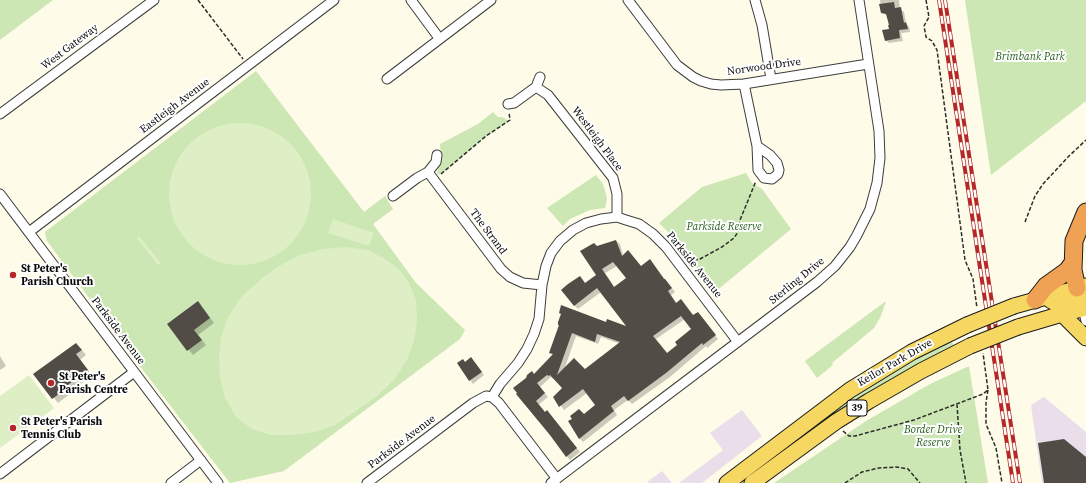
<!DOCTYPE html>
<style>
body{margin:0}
canvas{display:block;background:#fefbe8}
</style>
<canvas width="1086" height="483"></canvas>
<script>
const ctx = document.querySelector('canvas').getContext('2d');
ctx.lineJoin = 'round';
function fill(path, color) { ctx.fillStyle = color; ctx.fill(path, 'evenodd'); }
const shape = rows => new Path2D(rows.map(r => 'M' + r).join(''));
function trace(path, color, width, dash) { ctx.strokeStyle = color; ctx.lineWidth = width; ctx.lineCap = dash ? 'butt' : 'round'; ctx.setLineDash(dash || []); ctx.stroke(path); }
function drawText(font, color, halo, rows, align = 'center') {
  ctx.font = font + ' "Source Serif 4",serif'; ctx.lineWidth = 4; ctx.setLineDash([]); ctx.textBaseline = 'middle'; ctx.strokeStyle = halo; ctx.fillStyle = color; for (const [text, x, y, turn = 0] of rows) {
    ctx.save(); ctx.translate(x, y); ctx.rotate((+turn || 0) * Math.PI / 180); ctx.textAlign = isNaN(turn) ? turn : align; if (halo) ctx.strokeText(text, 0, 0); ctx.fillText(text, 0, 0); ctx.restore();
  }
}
fill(shape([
 [1044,397,1086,432,1086,483,1042,483,1031,405],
 [742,410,762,436,702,483,679,483,723,450,710,433],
 [662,471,672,483,648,483,647,482]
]), '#e9dee9');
fill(shape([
 [0,0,53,0,0,40],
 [965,0,1086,0,1086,101,991,175],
 [256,71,364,212,385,196,393,209,373,224,416,283,465,330,460,339,284,471,230,483,132,356,47,241,45,232],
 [493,112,498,117,502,117,509,121,488,135,441,174,437,174,441,156,440,144,478,124],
 [746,173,752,183,762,189,791,229,715,292,676,240,659,223,702,187],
 [596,175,603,184,607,198,605,208,590,210,570,219,563,226,547,208],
 [886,301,881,316,874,328,832,363,833,365,817,378,805,361],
 [952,342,955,348,805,438,744,483,736,483,832,410,916,356],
 [969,366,988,483,774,483,866,421,930,384]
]), '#cce7b4');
fill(shape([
 '169 194a71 71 0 1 1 142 0a71 71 0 1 1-142 0Z',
 [333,219,374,233,369,246,328,233],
 [139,236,161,263,158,265,137,238],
 [346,247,368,250,385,259,400,270,409,283,416,300,417,321,414,341,407,360,394,380,376,397,335,425,315,432,292,435,271,435,252,429,236,417,225,398,220,377,219,358,221,337,228,317,242,296,261,279,279,266,300,255,323,249],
 [29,375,54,408,0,448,0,396]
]), '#deeec5');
fill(shape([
 [880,0,899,0,900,9,904,12,906,23,909,27,910,32,901,33,903,41,889,43,886,40,891,30,888,16,882,12],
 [616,241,620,244,623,255,641,267,650,260,675,292,671,295,677,304,693,316,701,317,718,339,707,348,706,346,670,377,632,404,628,400,614,410,617,415,583,442,579,438,584,415,597,406,587,393,564,410,555,397,564,388,554,378,553,379,551,377,540,387,548,397,538,405,545,413,550,415,580,452,570,460,528,408,534,375,553,355,550,352,560,326,606,324,629,328,601,292,578,309,574,305,585,284,597,275,597,247],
 [617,266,627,278,615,288,605,273],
 [685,319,693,330,679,346,668,354,656,339],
 [576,336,598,344,601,337,620,344,585,370,564,370],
 [203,308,214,323,198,335,206,345,193,355,169,325],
 [81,349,86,355,80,360,92,375,69,393,70,394,58,403,34,374],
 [0,356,6,366,0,370],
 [463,360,466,363,474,362,484,375,473,384,459,364]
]), '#0003');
fill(shape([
 [894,2,895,8,901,7,904,23,906,22,908,29,899,30,900,38,885,41,882,30,889,29,888,25,889,25,886,14,881,13,879,4],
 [616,240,622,256,628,250,641,266,650,259,664,279,665,279,672,288,668,291,676,303,681,299,693,315,698,312,716,335,703,345,702,343,666,373,628,401,624,396,611,406,614,411,579,439,568,421,572,419,570,416,579,409,584,414,595,405,583,389,559,407,553,397,562,388,550,375,549,376,547,375,537,383,545,393,536,401,545,412,547,410,577,448,566,457,550,435,516,394,517,393,513,388,526,378,527,375,532,371,534,374,553,354,549,353,559,325,558,325,558,322,561,314,559,313,561,305,606,322,607,319,626,326,597,288,574,306,561,290,568,284,580,276,585,283,596,275,580,251,594,243,597,246],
 [613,262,626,278,614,287,602,269],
 [681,316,691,329,675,342,677,345,667,353,653,336],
 [572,333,595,342,597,334,620,342,585,369,574,358,557,375],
 [198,301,210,318,194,330,202,340,187,351,167,324],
 [76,343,82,350,76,354,88,370,65,387,66,389,52,399,33,374],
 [471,357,482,372,469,381,457,363,463,359,465,362],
 [1064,439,1086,457,1086,483,1044,483,1038,443]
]), '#524c47');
const minor = shape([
 [411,0,439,38],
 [628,0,677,65,693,77,701,81,711,84,721,85,744,84,868,64],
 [755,0,762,25,771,79],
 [387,79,491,0],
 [744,84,757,146,758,170,764,178,772,179,778,174,779,170,777,163,770,155,757,146],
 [536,87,548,95,613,178,617,194,617,217],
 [508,104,514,103,536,87,540,77],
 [0,114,154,0],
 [428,172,501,269,510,277,523,283,542,285],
 [0,194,218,483],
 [393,196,417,178,428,172,436,162,437,155],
 [29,232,334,0],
 [1082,304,1086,321],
 [492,397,500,384,518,363,527,349,534,334,539,319,542,285,546,266,551,253,560,241,573,230,586,223,601,219,617,217,626,220,639,224,653,234,666,247,738,342],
 [0,474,134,372],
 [171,483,201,460],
 [367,483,473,403,486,396,492,397,499,403,557,479],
 [551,483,817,282,835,266,850,247,857,235,870,209,877,183,880,158,879,131,859,0]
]);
const primary = shape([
 [1050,300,1055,303,1081,298,1086,301],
 [1014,306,1086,286],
 [1062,314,1086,338],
 [1018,327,1062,314,1086,308],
 [727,483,850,390,912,352,967,325],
 [752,483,837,421,869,401,921,371,970,346]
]);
const motorway = shape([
 [1077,288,1073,270,1074,241,1086,212],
 [1035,300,1046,286,1067,271,1073,263]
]);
trace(minor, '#3d3d3d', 11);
trace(primary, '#1b1b1b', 17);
trace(motorway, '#1b1b1b', 19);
trace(shape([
 [198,0,243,59],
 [926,0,929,17,924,26,926,37,932,41,937,50,965,260,973,279,977,308],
 [441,174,486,136,510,120,509,112],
 [1025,222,1035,196,1043,184,1069,156,1086,140],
 [688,262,700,259,722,247,734,238,738,232,740,220,756,181],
 [988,390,986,402,986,424,996,448,1002,483],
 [957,404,960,450,966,483],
 [843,431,849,436,855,436,914,420,983,394,988,390,983,353],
 [845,483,862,472,879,468,896,467,908,469,920,483]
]), '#2c2c2c', 1.5, [4, 2]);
trace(minor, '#fff', 9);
trace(primary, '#f5d762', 15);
trace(motorway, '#f0a254', 17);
const rail = shape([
 [939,0,1013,483],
 [945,0,1020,483]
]);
trace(rail, '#b52728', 4);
trace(rail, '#fff', 2.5, [8]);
const primaryBridge = shape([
 [967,325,1014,306],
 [970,346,1018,327]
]);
trace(primaryBridge, '#1b1b1b', 17, []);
trace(primaryBridge, '#f5d762', 15);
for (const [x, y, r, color] of [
 [13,275,4,"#b52728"],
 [51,383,4,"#b52728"],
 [13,428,4,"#b52728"]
]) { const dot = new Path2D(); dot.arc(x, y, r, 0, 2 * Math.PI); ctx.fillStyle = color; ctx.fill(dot); trace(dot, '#fff', 1.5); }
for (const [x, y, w] of [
 [857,408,20]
]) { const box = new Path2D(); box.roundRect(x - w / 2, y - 8, w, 16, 3); ctx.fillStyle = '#fff'; ctx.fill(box); trace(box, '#0a0a0a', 1); }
drawText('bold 10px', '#0a0a0a', null, [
 ["39",857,408]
]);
drawText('11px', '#0a0a0a', '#fff', [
 ["West Gateway",70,47,-37],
 ["Norwood Drive",764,67,-8],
 ["Eastleigh Avenue",175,106,-37],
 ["Westleigh Place",597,139,53],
 ["The Strand",488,232,53],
 ["Parkside Avenue",694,265,51],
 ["Sterling Drive",797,281,-39],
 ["Parkside Avenue",118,331,53],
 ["Keilor Park Drive",895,363,-30],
 ["Parkside Avenue",402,442,-37]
]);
drawText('italic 11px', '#285f1e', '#fff', [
 ["Brimbank Park",1030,57],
 ["Parkside Reserve",724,227],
 ["Border Drive",933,430],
 ["Reserve",933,443]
]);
drawText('bold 11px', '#0a0a0a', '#fff', [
 ["St Peter's",21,269],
 ["Parish Church",21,282],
 ["St Peter's",59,377],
 ["Parish Centre",59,390],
 ["St Peter's Parish",21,422],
 ["Tennis Club",21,435]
], 'left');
</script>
